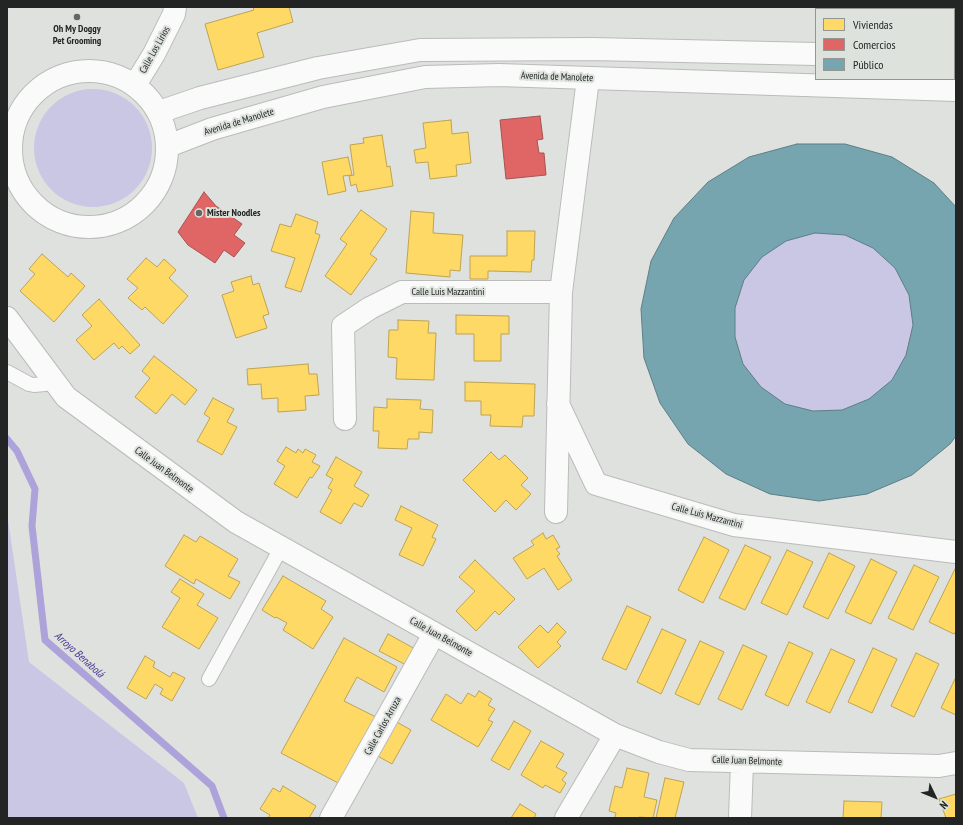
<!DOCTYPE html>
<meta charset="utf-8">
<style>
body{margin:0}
#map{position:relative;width:963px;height:825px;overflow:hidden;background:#dee1de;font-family:"PT Sans Narrow",sans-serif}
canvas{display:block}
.frame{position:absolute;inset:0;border:8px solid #232524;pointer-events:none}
.legend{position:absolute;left:815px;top:8px;width:140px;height:72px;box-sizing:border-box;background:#dde2dd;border:1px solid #939693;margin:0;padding:5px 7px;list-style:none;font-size:12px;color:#232524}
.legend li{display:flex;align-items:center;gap:8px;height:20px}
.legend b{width:20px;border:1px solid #939693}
.north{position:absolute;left:915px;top:777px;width:40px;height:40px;-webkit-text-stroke:3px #dde2dd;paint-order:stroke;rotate:133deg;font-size:11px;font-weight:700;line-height:16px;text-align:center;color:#232524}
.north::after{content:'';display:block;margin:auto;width:14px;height:18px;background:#232524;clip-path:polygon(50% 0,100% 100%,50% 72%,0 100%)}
</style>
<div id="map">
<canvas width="963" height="825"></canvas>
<div class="frame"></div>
<ul class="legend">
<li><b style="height:11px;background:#ffd966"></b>Viviendas</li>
<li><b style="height:11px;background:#e06666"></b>Comercios</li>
<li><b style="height:11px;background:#76a5af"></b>Público</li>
</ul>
<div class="north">N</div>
</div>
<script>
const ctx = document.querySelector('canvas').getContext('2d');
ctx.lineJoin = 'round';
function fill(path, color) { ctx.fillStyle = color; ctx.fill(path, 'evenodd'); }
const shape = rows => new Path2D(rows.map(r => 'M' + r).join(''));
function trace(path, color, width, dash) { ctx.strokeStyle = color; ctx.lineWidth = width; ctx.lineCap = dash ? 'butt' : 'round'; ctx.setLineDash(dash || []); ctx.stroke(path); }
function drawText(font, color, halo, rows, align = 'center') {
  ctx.font = font + ' "PT Sans Narrow",sans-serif'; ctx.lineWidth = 4; ctx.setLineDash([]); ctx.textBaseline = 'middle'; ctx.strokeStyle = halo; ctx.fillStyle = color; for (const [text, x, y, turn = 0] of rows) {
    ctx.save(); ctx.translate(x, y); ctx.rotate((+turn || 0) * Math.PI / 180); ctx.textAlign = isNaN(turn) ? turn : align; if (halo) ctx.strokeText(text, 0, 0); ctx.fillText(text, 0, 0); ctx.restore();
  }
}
fill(shape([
 '34 148a59 59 0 1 1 118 0a59 59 0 1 1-118 0Z',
 [797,144,845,144,892,157,934,183,956,207,956,436,950,444,912,475,867,494,819,501,770,494,726,474,688,444,660,403,644,358,749,157],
 [7,513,29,662,184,783,198,818,7,818]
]), '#cac7e5');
const homes = shape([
 [253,7,289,7,293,22,257,33,264,57,218,70,205,24,254,10,253,7],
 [451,120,452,134,468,132,471,163,456,165,457,176,430,179,428,162,416,163,414,150,426,148,423,123,451,120],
 [382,135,387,167,390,166,393,186,358,192,356,184,351,186,349,176,354,175,350,145,364,143,363,138,382,135],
 [348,157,352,175,343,176,346,191,328,195,322,162,348,157],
 [361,210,387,229,370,254,377,259,351,295,325,276,347,244,340,239,361,210],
 [411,211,434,213,433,233,463,235,460,271,450,270,450,277,406,273,411,211],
 [296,214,318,222,315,233,320,235,301,292,285,287,295,258,271,251,280,224,291,227,296,214],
 [507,231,535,231,534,260,532,260,531,272,488,271,488,279,470,279,470,256,507,256,507,231],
 [42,254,68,277,71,273,85,286,54,322,20,291,35,274,29,269,42,254],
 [146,258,157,267,164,259,176,270,169,278,188,296,163,324,145,307,142,310,128,298,138,288,127,279,146,258],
 [251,276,253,285,259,283,269,314,263,316,267,328,236,338,222,295,234,291,231,282,251,276],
 [99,299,140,345,130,354,122,346,119,349,114,343,94,360,76,340,92,326,82,315,99,299],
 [456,315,509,316,509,334,501,334,501,361,474,361,474,334,456,334,456,315],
 [398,320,429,321,428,333,436,333,434,380,396,379,397,358,388,357,389,330,398,330,398,320],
 [154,356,197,390,185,405,172,394,156,414,135,397,150,378,142,371,154,356],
 [308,364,309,374,317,374,319,395,305,396,306,410,278,412,278,398,262,399,261,384,248,385,247,369,308,364],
 [465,382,535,384,534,416,523,416,522,427,490,426,491,415,481,415,481,401,465,401,465,382],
 [213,398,234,409,227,422,237,427,222,455,197,441,210,418,204,414,213,398],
 [387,399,421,400,420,409,433,410,432,433,419,432,419,439,408,439,407,449,378,448,379,431,373,431,374,407,387,408,387,399],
 [286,447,296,453,298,449,303,453,305,449,316,455,312,462,320,466,312,478,310,477,297,498,274,484,285,466,277,461,286,447],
 [491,452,499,460,505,455,528,478,521,485,531,494,516,510,506,500,495,512,463,480,491,452],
 [336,457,362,472,354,486,369,495,362,507,354,503,341,524,320,512,332,490,328,488,333,479,326,475,336,457],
 [401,506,438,525,432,537,436,539,423,566,399,555,412,528,395,520,401,506],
 [543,533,546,539,553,535,560,547,556,549,560,554,557,556,572,580,558,590,544,568,527,579,513,558,534,545,531,541,543,533],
 [184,535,196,542,200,536,238,559,228,576,240,582,230,599,196,579,194,584,165,566,184,535],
 [704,537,729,550,703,603,678,590,704,537],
 [745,545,771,557,745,610,719,598,745,545],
 [787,550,813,562,787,615,761,603,787,550],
 [829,553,855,566,828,619,803,607,829,553],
 [871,559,897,572,871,624,845,612,871,559],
 [475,560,515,599,499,615,495,611,476,631,456,611,475,591,459,577,475,560],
 [914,565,939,577,913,630,888,618,914,565],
 [955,569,956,569,956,631,954,634,929,622,955,569],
 [283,576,326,601,321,609,333,617,313,649,283,630,287,623,276,617,275,618,262,610,283,576],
 [180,579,204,594,197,605,218,618,199,649,162,627,180,598,171,592,180,579],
 [627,606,651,617,626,670,602,659,627,606],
 [557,623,566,632,557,642,561,646,538,668,518,647,540,625,548,633,557,623],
 [662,629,686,640,661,694,637,682,662,629],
 [388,634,417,650,408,666,379,651,388,634],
 [344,638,397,667,384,692,357,677,344,701,378,718,342,785,281,753,344,638],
 [700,641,724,652,699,705,675,694,700,641],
 [789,642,813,653,788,706,765,695,789,642],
 [743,645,767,656,742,710,718,699,743,645],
 [873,648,897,659,872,713,848,702,873,648],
 [831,649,855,660,830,713,806,702,831,649],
 [916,653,939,664,914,717,891,706,916,653],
 [145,656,155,662,153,667,170,677,173,672,185,678,172,701,160,694,163,689,155,684,146,699,127,688,145,656],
 [956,677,956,715,941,708,956,677],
 [479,691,492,699,488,705,495,709,488,720,493,722,478,747,431,720,446,694,461,704,468,693,475,697,479,691],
 [393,720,411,730,392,764,374,754,393,720],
 [514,721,531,731,509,770,491,760,514,721],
 [541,741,564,754,556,767,567,773,562,780,566,783,560,793,545,785,543,788,521,775,541,741],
 [627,768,649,773,644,797,657,800,653,818,639,817,639,818,618,818,615,817,616,813,609,811,615,786,622,788,627,768],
 [665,778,684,782,675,818,656,818,665,778],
 [283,786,316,806,309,818,268,818,270,815,260,809,273,788,280,792,283,786],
 [956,794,956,818,946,818,939,799,956,794],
 [844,801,882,802,881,818,843,818,844,801],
 [520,804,536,814,534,818,511,818,520,804]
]);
fill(homes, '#ffd966');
trace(homes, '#bda352', 1);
const shops = shape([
 [540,116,543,139,537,140,539,153,544,153,546,175,506,179,500,120,540,116],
 [204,192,216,206,242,224,234,235,245,243,234,257,224,250,215,263,188,245,178,232,204,192]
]);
fill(shops, '#e06666');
trace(shops, '#a75252', 1);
const public = shape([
 [797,144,845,144,892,157,934,183,956,207,956,436,950,444,912,475,867,494,819,501,770,494,726,474,688,444,660,403,644,358,641,309,651,261,674,218,708,182,749,157,797,144],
 [815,233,845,235,873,248,895,268,909,295,913,325,906,355,892,380,869,399,842,410,813,411,785,404,761,387,743,364,735,337,735,308,744,280,762,257,786,241,815,233]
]);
fill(public, '#76a5af');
trace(public, '#5d7f85', 1);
trace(shape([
 [7,439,17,451,35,489,32,526,45,640,212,786,224,818]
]), '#ada3da', 7);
const service = shape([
 [7,372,29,384,34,385,45,384,52,379],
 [209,679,281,548]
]);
const minor = shape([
 [135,85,154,54,174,14,175,7],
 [7,318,66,397,236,522,615,735,659,752,689,760,939,766,956,763],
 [558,404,596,484,734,525,956,552],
 [345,419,343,326,370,308,402,292,561,292],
 [556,512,561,292,588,79],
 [331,818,434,634],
 [566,818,615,735],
 [740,818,742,762]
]);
const tertiary = shape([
 [954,58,956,58],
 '11 149a78 78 0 1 1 156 0a78 78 0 1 1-156 0Z',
 [159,112,200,98,318,68,420,50,592,49,816,54],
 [168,146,212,129,323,97,425,77,499,75,956,90]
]);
const trunk = shape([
 [7,138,11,139]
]);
trace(service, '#babcba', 16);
trace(minor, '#babcba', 24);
trace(tertiary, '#babcba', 24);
trace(trunk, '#babcba', 24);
trace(service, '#fafafa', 14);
trace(minor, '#fafafa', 22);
trace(tertiary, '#fafafa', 22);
trace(trunk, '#fafafa', 22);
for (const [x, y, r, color] of [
 [77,17,4,"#646765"],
 [199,213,4,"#646765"]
]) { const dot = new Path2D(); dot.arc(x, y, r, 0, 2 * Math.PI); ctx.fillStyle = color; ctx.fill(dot); trace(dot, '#dde2dd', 1.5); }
drawText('bold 10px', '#232524', '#dde2dd', [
 ["Oh My Doggy",77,29],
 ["Pet Grooming",77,41],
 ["Mister Noodles",207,213,"left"]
]);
drawText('10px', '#232524', '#dde2dd', [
 ["Calle Los Lirios",155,50,-61],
 ["Avenida de Manolete",557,77,2],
 ["Avenida de Manolete",239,122,-17],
 ["Calle Luis Mazzantini",448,292],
 ["Calle Juan Belmonte",164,470,36],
 ["Calle Luis Mazzantini",707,516,15],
 ["Calle Juan Belmonte",441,637,29],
 ["Calle Carlos Arruza",383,726,-61],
 ["Calle Juan Belmonte",747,761,2]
]);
drawText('italic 11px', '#503594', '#dde2dd', [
 ["Arroyo Benabolá",79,655,42]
]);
</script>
